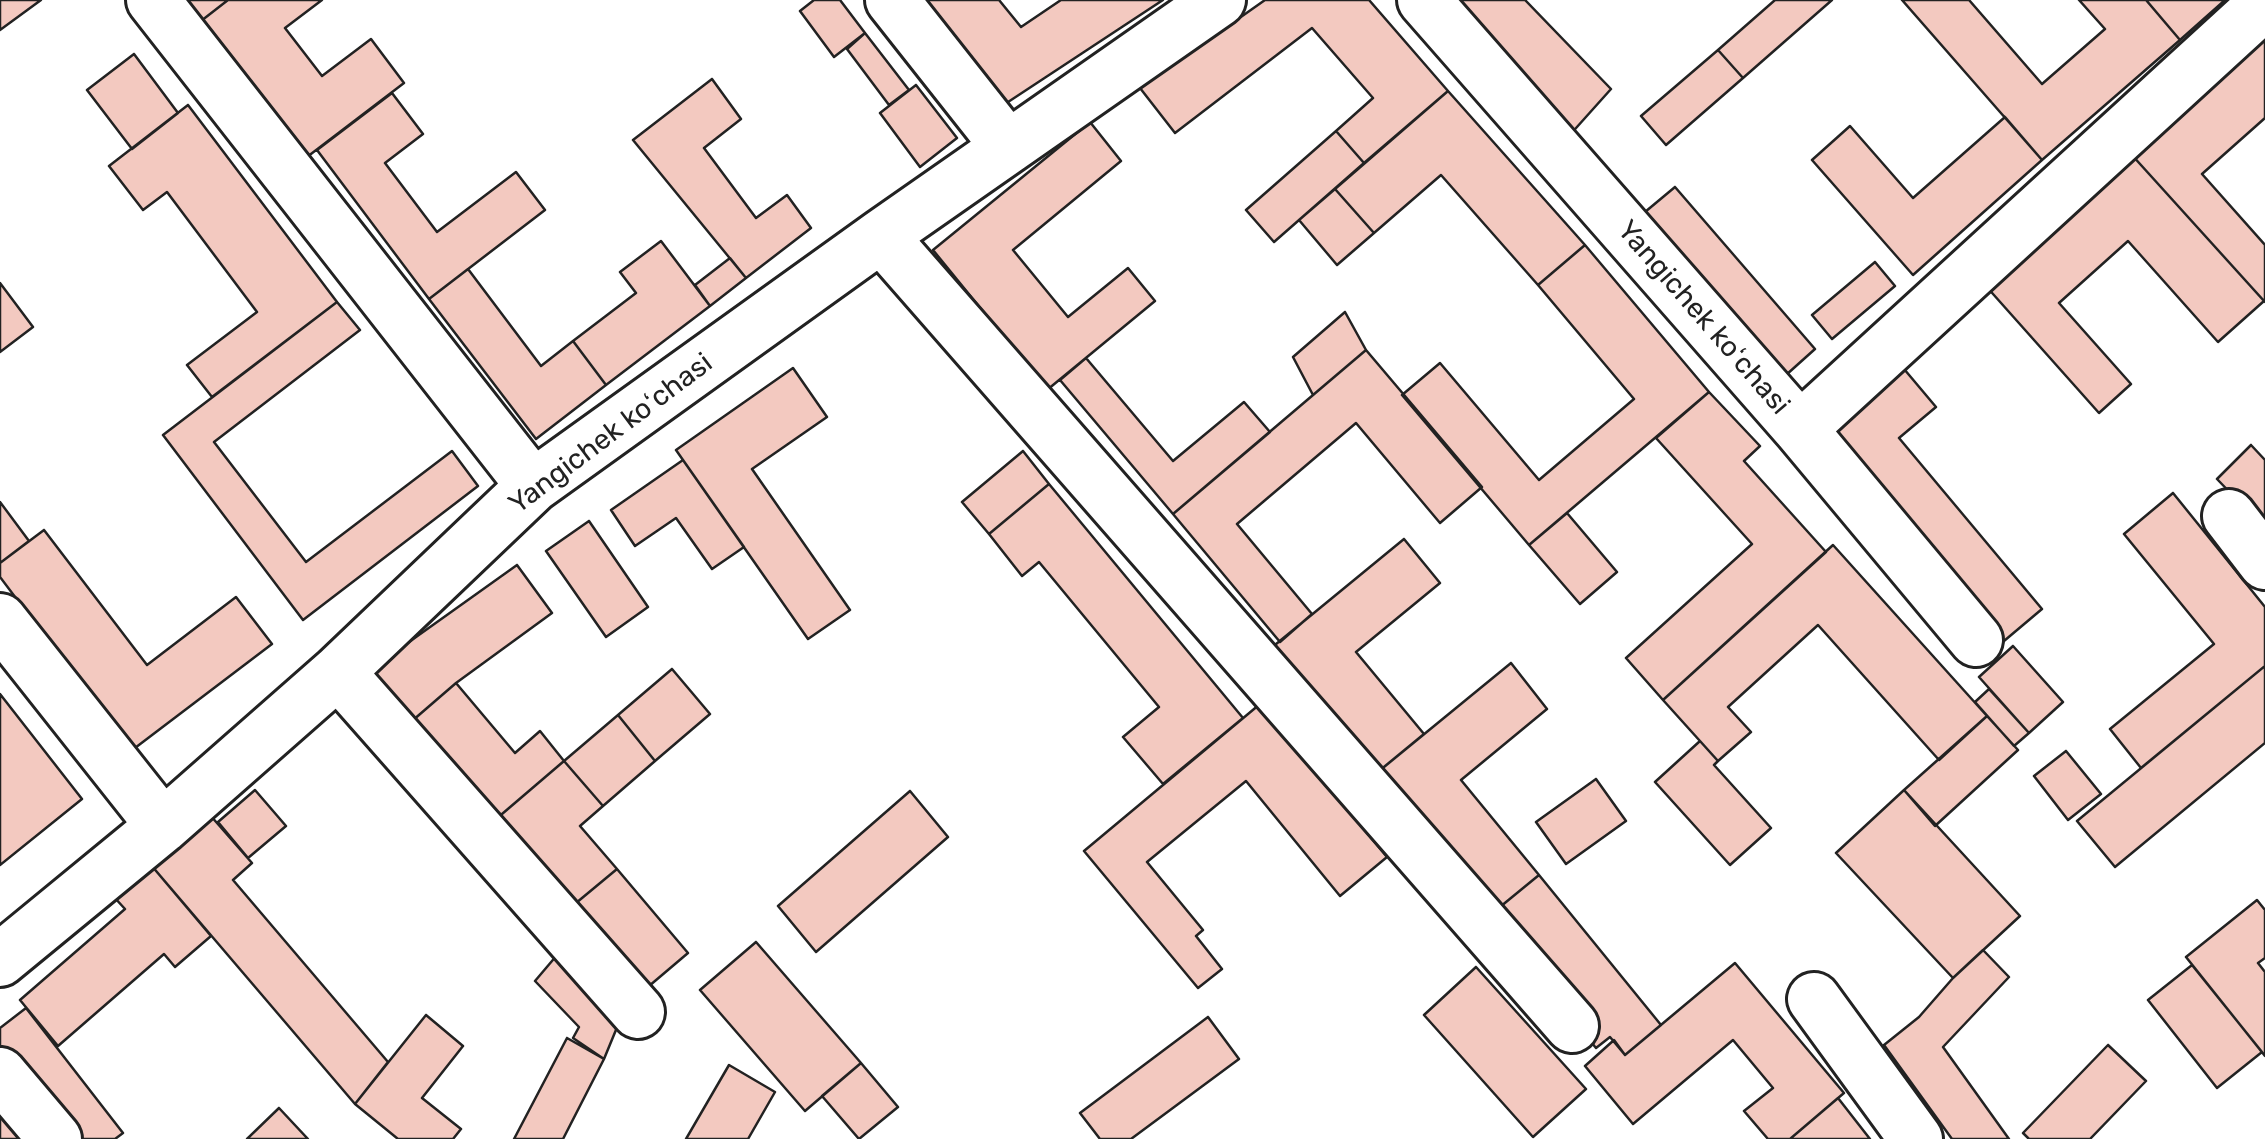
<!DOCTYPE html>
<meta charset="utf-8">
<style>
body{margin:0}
canvas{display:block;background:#fff}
</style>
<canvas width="2265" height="1139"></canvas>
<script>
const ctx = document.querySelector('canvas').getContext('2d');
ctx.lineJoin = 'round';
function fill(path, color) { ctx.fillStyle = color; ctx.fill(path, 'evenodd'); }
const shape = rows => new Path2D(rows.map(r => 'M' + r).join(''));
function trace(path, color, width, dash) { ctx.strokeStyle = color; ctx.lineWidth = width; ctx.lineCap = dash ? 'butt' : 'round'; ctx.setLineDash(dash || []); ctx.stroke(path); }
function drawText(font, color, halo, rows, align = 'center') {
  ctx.font = font + ' Rubik,sans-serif'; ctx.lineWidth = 8; ctx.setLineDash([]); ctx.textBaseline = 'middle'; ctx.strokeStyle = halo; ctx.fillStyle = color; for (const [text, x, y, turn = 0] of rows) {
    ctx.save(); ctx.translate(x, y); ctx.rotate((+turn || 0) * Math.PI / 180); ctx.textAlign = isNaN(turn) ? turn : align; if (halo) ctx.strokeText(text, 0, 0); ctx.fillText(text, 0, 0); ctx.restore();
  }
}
const building = shape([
 [0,0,41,0,0,30,0,0],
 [184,0,228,0,201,21,184,0],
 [228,0,322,0,285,28,322,76,371,39,404,83,307,157,201,21,228,0],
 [814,0,840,0,865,33,834,57,800,11,814,0],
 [918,0,999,0,1021,27,1061,0,1163,0,1002,106,918,0],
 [1265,0,1369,0,1448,91,1364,163,1336,131,1373,98,1312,28,1175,133,1140,88,1265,0],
 [1447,0,1525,0,1611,89,1568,137,1447,0],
 [1775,0,1832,0,1743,78,1718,50,1775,0],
 [1902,0,1969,0,2042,84,2105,29,2079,0,2146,0,2180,40,2042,160,1902,0],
 [2146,0,2225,0,2180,40,2146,0],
 [865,33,909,90,889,105,847,49,865,33],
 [2265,35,2265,118,2202,174,2265,245,2265,302,2131,154,2265,35],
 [1718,50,1743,78,1666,145,1641,116,1718,50],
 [134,54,178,113,132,149,87,90,134,54],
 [712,79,741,119,704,148,756,218,787,195,811,228,746,278,633,140,712,79],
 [916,85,957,138,920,167,880,113,916,85],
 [1448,91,1585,245,1538,285,1441,175,1374,233,1335,189,1448,91],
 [392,93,423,134,385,163,437,232,516,172,545,210,429,299,317,150,392,93],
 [188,105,337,302,212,397,187,365,257,312,167,192,143,210,109,166,188,105],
 [2005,117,2042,160,1913,275,1812,160,1850,126,1913,198,2005,117],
 [1090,122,1121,161,1013,250,1068,317,1128,268,1155,301,1047,390,933,250,1090,122],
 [1336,131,1364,163,1274,242,1246,210,1336,131],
 [2131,154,2264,301,2218,342,2128,241,2059,303,2131,384,2099,413,1985,285,2131,154],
 [1675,187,1815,349,1786,375,1645,212,1675,187],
 [1335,189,1374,233,1337,265,1299,220,1335,189],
 [661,241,710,306,606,385,573,341,636,293,620,272,661,241],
 [1585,245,1709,392,1529,545,1402,395,1440,363,1539,480,1634,399,1538,285,1585,245],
 [730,258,746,278,710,306,695,285,730,258],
 [1875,262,1895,286,1832,339,1812,315,1875,262],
 [468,269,541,366,573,341,606,385,536,439,429,299,468,269],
 [0,283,33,327,0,352,0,283],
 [337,302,360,330,214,442,306,562,452,451,478,486,303,620,163,435,337,302],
 [1345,312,1366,350,1313,395,1293,357,1345,312],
 [1366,350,1482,487,1440,523,1356,423,1237,524,1312,614,1280,642,1173,514,1366,350],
 [1086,358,1173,461,1244,402,1270,432,1173,514,1060,380,1086,358],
 [1899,363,1936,407,1899,438,2042,609,2004,641,1824,426,1899,363],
 [793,368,827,417,752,469,850,610,808,639,676,450,793,368],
 [1709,392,1760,446,1744,461,1826,552,1663,700,1626,658,1752,544,1656,438,1709,392],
 [2251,445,2265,460,2265,529,2217,479,2251,445],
 [1023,451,1049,484,989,534,962,502,1023,451],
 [683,460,744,547,712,569,676,518,635,546,611,510,683,460],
 [1049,484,1243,718,1163,784,1123,737,1159,707,1039,562,1022,576,989,534,1049,484],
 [2173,493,2265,607,2265,666,2141,768,2110,729,2214,644,2124,534,2173,493],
 [0,502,29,541,0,563,0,502],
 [1567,513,1617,572,1580,604,1529,545,1567,513],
 [589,521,648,607,606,637,546,551,589,521],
 [44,530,147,665,236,597,272,644,131,751,0,577,0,563,44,530],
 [1404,539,1440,583,1356,652,1424,734,1373,776,1270,649,1404,539],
 [1833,545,1987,716,1939,760,1818,625,1728,707,1751,732,1718,761,1663,700,1833,545],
 [517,565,552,613,456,683,412,721,367,672,517,565],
 [2013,646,2063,702,2029,733,1979,677,2013,646],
 [1511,663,1547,709,1461,780,1539,875,1489,916,1373,776,1511,663],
 [2265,666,2265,743,2115,867,2077,821,2265,666],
 [672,669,710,714,655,761,618,715,672,669],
 [456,683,515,753,540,731,564,761,495,820,412,721,456,683],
 [1989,689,2029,733,2014,746,1975,702,1989,689],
 [0,694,82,799,0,865,0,694],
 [1260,704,1387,857,1340,896,1246,781,1147,862,1203,930,1196,936,1222,969,1198,988,1084,851,1260,704],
 [618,715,655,761,603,806,564,761,618,715],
 [1987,716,2018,750,1935,826,1904,790,1987,716],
 [1700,741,1718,761,1714,765,1771,828,1730,865,1655,782,1700,741],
 [2066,751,2101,794,2068,820,2034,776,2066,751],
 [564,761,603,806,580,826,617,869,570,908,495,820,564,761],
 [1596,779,1626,821,1566,864,1536,822,1596,779],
 [255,790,286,826,248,858,218,822,255,790],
 [1904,790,2020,916,1953,978,1836,853,1904,790],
 [910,791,948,837,816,952,778,906,910,791],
 [210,815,252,863,233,880,388,1062,355,1104,151,865,210,815],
 [151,865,211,936,175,967,164,954,58,1046,20,1000,125,909,114,897,151,865],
 [617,869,688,953,642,992,570,908,617,869],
 [1539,875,1661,1025,1625,1055,1610,1037,1596,1048,1489,916,1539,875],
 [2257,900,2265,910,2265,958,2258,963,2265,972,2265,1056,2186,957,2257,900],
 [756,942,861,1063,805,1111,700,990,756,942],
 [563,948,625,1008,604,1059,573,1038,579,1027,535,981,563,948],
 [1983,950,2009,977,1943,1047,2009,1139,1952,1139,1884,1045,1919,1017,1953,978,1983,950],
 [1735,963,1844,1093,1790,1139,1768,1139,1744,1111,1773,1088,1733,1040,1633,1124,1585,1066,1614,1040,1625,1055,1735,963],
 [2192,965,2262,1052,2217,1088,2148,1000,2192,965],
 [1476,967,1586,1089,1533,1137,1424,1015,1476,967],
 [26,1008,123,1133,115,1139,65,1139,0,1054,0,1028,26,1008],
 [426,1015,463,1046,422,1098,461,1129,453,1139,398,1139,355,1104,426,1015],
 [1208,1017,1239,1059,1131,1139,1100,1139,1080,1113,1208,1017],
 [567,1038,604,1059,563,1139,514,1139,567,1038],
 [2108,1045,2146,1081,2090,1139,2029,1139,2023,1133,2108,1045],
 [861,1063,898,1107,859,1139,822,1096,861,1063],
 [729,1065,775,1092,748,1139,686,1139,729,1065],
 [1838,1098,1870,1139,1790,1139,1838,1098],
 [0,1102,32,1139,0,1139,0,1102],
 [279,1108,308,1139,247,1139,279,1108]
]);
fill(building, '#f3c9c0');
trace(building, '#222', 2.5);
const minor = shape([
 [153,0,533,486],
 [892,0,1008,147],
 [1424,0,1800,429,1976,640],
 [881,236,1572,1026],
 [1800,429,2265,3],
 [2229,516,2265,563],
 [0,620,163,826],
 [338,672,638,1012],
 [0,960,163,826,338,672,533,486,881,236,1219,0],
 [1814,999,1916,1139],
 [0,1074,55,1139]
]);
trace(minor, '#222', 58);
trace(minor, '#fff', 52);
drawText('28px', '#222', '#fff', [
 ["Yangichek koʻchasi",1703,318,49],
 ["Yangichek koʻchasi",611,434,-37]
]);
</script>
